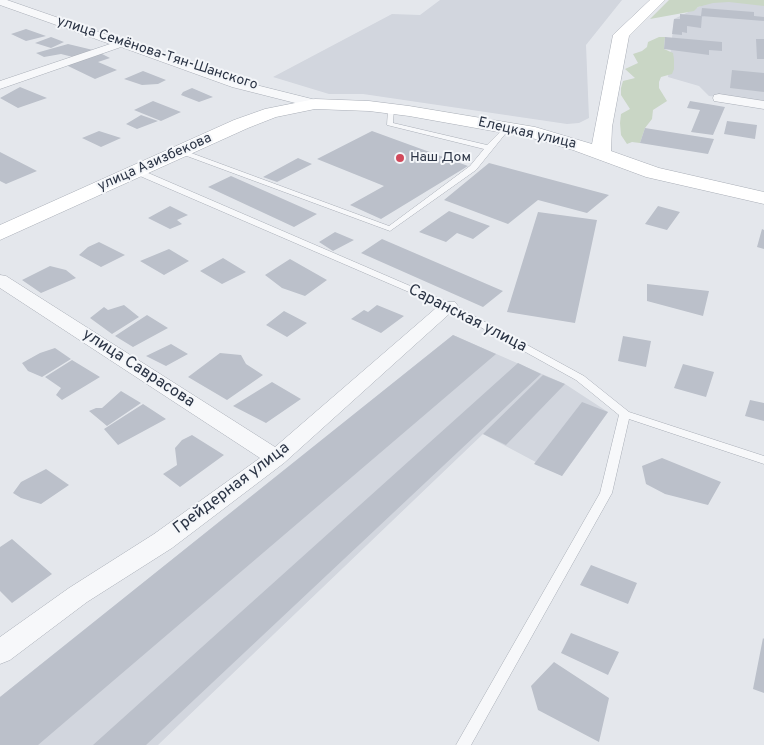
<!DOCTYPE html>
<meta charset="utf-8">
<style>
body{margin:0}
canvas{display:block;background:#e4e7ec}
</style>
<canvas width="764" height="745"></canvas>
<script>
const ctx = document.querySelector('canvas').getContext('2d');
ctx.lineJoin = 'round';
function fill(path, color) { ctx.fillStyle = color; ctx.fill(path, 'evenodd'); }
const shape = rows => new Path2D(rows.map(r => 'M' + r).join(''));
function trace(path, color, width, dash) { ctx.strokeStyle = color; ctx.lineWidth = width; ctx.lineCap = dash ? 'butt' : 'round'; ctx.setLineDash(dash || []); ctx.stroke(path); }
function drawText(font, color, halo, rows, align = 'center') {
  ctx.font = font + ' Overpass,sans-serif'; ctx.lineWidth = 4; ctx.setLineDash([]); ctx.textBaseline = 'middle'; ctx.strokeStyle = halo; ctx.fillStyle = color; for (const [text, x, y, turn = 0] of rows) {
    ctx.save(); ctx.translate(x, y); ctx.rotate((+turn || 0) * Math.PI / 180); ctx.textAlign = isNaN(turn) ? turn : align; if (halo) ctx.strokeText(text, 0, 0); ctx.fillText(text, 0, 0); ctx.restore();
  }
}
fill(shape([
 [440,0,622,0,586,45,589,118,579,123,567,124,363,94,329,94,273,77,392,14,420,15],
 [713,0,764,4,764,104,709,96,699,86,668,77,674,19],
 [453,335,565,384,608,412,562,476,483,434,158,745,0,745,0,697]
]), '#d2d6de');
fill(shape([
 [669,0,764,0,764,6,729,2,713,3,698,7,694,11,650,19],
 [659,37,665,37,664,49,673,53,674,59,674,69,672,74,661,77,659,82,659,88,667,101,653,110,652,119,645,128,640,143,632,142,627,144,621,135,620,123,621,114,630,109,621,95,621,88,623,81,635,78,625,69,638,63,633,54,642,51,647,47,648,42]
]), '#c9d6c5');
fill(shape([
 [702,8,754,12,754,16,764,17,764,21,701,16],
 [680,14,702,16,701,28,687,26,687,33,682,32,682,35,672,34,674,19,680,19],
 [26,29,46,36,26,41,11,34],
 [51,37,64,42,51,48,35,43],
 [665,37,722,42,722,51,709,50,709,55,664,49],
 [756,39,764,39,764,59,757,59],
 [68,44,93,50,73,57,61,54,44,57,36,53],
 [100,53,110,58,98,62,117,70,95,79,66,65],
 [732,70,764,73,764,92,730,88],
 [143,71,166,80,158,84,142,85,124,79],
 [20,87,47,98,18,108,0,98],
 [192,88,213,97,199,102,181,95,183,92],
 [153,101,181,112,161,121,134,110],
 [690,101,725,107,713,135,691,132,700,110,687,108],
 [141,115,158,121,137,129,126,124],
 [727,121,757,125,755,139,724,134],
 [645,128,714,139,708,154,640,143],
 [99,131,121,138,101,147,82,138],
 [372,131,468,166,381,219,350,205,384,186,317,159],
 [0,152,37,171,6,184,0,181],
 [298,158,312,164,277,182,263,177],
 [489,163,609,195,587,213,538,200,508,224,444,200],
 [231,176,317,214,294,227,208,187],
 [170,206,188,215,177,220,182,224,170,229,148,218],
 [658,206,680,212,667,230,645,224],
 [449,211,490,226,473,239,457,233,446,242,419,232],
 [538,212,597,220,575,323,507,312],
 [762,229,764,230,764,249,757,247],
 [335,232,354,240,333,251,319,242],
 [382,239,503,291,483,307,361,253],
 [99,242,125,255,101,267,79,255,88,247],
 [169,249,189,261,164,275,140,261],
 [223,258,246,272,222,284,200,271],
 [290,259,327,280,305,296,282,288,265,275],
 [50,266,66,270,76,278,41,293,22,280],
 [647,284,709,291,703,316,647,301],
 [124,305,139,317,112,334,90,318,104,307,108,310],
 [377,305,404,316,381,333,351,319,364,310,368,312],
 [284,311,307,323,287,337,266,325],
 [147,315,168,328,133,347,115,336],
 [453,335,496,354,38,745,0,745,0,697],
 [623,336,651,341,646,367,618,361],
 [171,344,188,354,166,366,146,356],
 [55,348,71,359,42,377,28,371,22,363,40,353],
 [220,353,241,355,246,364,263,375,227,400,188,377],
 [72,360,100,377,62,400,56,395,61,388,45,377],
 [518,363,541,374,146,745,93,745],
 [683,364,714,372,706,397,674,388],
 [543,375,565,384,506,445,483,434],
 [272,382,301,399,266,423,233,406],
 [121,391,141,403,107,426,89,411,96,408,102,408],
 [750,400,764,403,764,421,745,416],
 [582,402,608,412,562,476,534,464],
 [143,404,166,419,118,445,104,429],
 [192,435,224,455,180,487,163,474,177,465,175,448,182,440],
 [662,458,721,482,708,505,665,494,646,484,642,466],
 [46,469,69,485,41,504,21,498,13,493,21,482],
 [12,539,52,574,12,603,0,591,0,547],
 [591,565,637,583,628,604,580,585],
 [571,633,619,652,608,675,561,653],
 [763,638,764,639,764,693,753,689],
 [554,662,609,698,599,742,538,710,531,686]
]), '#bbc0ca');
const service = shape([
 [391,107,394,109,393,123,487,145,505,127,510,128,476,170,390,231,176,152,183,150,389,226,470,166,484,149,387,125,388,109,391,107],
 [133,169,139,169,452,304,584,376,629,412,764,456,764,464,629,419,612,493,471,745,456,745,600,493,619,415,576,380,446,308,133,173,133,169]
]);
const minor = shape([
 [0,0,7,0,240,81,320,101,322,104,315,108,232,87,121,47,0,89,0,81,110,44,0,5,0,0],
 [719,94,764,101,764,109,714,101,713,98,714,95,719,94],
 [0,275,6,276,275,447,443,302,455,302,458,306,284,463,172,548,87,602,10,660,0,664,0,637,69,588,154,534,260,458,0,288,0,275]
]);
const secondary = shape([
 [650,0,665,0,629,36,612,127,611,151,659,168,764,192,764,204,646,177,573,150,532,138,409,116,369,111,315,109,276,117,248,128,0,240,0,225,234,120,265,109,315,99,369,101,409,106,535,127,592,144,613,35,650,0]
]);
trace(service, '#a9aeb7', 1);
trace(minor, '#a9aeb7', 1);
trace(secondary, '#a9aeb7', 1);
fill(service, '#f7f8fa');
fill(minor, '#f7f8fa');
fill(secondary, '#fff');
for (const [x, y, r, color] of [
 [400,158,5,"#d1495b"]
]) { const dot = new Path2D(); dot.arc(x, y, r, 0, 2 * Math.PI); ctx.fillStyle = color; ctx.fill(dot); trace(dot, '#f4f6f9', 2); }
drawText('14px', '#2b3445', '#f4f6f9', [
 ["улица Семёнова-Тян-Шанского",157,54,18],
 ["Елецкая улица",527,134,13],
 ["улица Азизбекова",155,163,-24]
]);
drawText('14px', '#2b3445', '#f4f6f9', [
 ["Наш Дом",410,158]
], 'left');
drawText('16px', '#2b3445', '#f4f6f9', [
 ["Саранская улица",467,319,27],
 ["улица Саврасова",138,369,33],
 ["Грейдерная улица",232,489,-37]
]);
</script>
